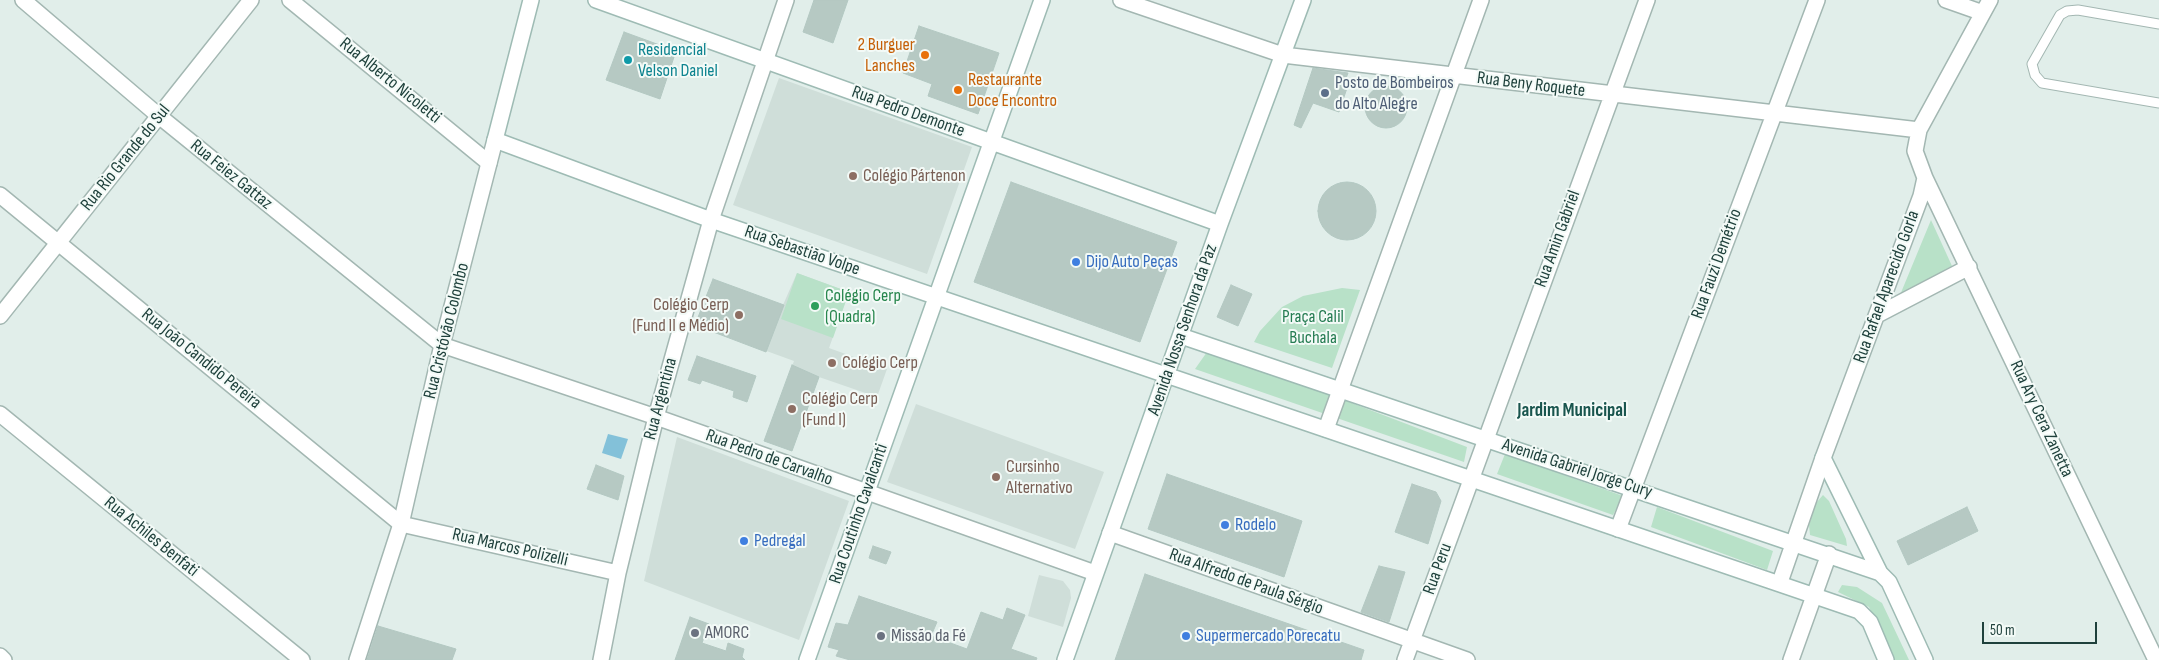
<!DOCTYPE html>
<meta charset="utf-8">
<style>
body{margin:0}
#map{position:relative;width:2159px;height:660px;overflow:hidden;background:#e1eeea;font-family:"Sofia Sans Condensed",sans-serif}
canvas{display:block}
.scale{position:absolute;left:1982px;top:622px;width:115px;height:22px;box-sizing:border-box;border:2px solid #1f413c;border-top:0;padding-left:6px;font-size:15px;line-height:18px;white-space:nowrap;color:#1f413c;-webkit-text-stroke:4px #f3faf7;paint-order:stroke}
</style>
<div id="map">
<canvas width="2159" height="660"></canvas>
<div class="scale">50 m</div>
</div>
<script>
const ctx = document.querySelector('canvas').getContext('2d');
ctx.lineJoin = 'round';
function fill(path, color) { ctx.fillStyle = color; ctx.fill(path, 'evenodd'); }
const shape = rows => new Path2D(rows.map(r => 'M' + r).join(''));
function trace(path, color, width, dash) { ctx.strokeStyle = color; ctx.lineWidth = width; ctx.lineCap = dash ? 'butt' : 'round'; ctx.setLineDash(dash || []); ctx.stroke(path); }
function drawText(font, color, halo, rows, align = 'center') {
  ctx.font = font + ' "Sofia Sans Condensed",sans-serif'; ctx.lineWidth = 4; ctx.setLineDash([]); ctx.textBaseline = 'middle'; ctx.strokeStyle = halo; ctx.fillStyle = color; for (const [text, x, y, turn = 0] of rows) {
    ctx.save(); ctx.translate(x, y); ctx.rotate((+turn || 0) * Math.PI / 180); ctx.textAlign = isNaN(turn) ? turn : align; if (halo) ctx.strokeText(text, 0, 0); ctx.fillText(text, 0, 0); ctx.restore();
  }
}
fill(shape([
 [779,78,972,147,927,274,733,205],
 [797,273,849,292,829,348,887,369,877,397,819,377,792,451,764,441,794,361,695,325,713,279,783,305],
 [916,404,1104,472,1075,549,887,482],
 [677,437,849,501,799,640,644,581],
 [1039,575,1063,581,1070,590,1071,598,1063,627,1028,616]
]), '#cfded9');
fill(shape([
 [1931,220,1952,266,1900,295],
 [797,273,849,292,833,338,781,319],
 [1342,288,1360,290,1332,368,1254,342,1260,331,1282,307,1303,296],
 [1207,352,1336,397,1467,447,1464,462,1195,369],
 [1505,454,1623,496,1613,515,1497,474],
 [1823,495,1829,501,1846,539,1847,546,1810,535,1809,525,1816,503],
 [1657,507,1773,551,1767,570,1651,527],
 [1842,585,1857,587,1882,603,1909,660,1893,660,1869,607,1838,592]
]), '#b8e1c8');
fill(shape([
 [608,434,628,439,621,459,602,453]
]), '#83c1d9');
const building = shape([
 [814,0,848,0,833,43,803,32,814,0],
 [919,26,999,53,978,114,928,96,932,84,903,73,919,26],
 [624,32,676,51,660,99,606,80,624,32],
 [1313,68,1348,73,1345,81,1349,82,1339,112,1313,103,1301,128,1294,125,1313,68],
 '1365 107a21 21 0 1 1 42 0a21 21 0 1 1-42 0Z',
 '1318 211a29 29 0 1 1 58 0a29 29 0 1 1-58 0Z',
 [1011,182,1177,242,1140,342,974,282,1011,182],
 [713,279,784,305,766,352,695,325,713,279],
 [1231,285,1252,294,1238,326,1217,317,1231,285],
 [697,356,756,376,747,402,733,397,734,391,702,380,700,384,688,380,697,356],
 [792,365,819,377,792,451,764,441,792,365],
 [596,465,624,476,618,500,587,489,596,465],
 [1167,474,1302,521,1284,577,1148,529,1167,474],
 [1412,484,1436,492,1441,501,1428,544,1395,532,1412,484],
 [1967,507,1978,531,1908,565,1897,541,1967,507],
 [873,546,891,552,886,564,869,558,873,546],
 [1379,566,1405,572,1389,622,1361,612,1379,566],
 [1145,574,1364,650,1361,660,1115,660,1145,574],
 [859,596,937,622,931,636,967,649,981,612,1003,620,1007,608,1025,615,1011,649,1037,658,1036,660,850,660,836,656,839,650,828,647,836,623,848,625,859,596],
 [690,617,709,624,702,643,726,651,728,643,744,649,742,657,745,660,675,660,690,617],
 [378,626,456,649,452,660,367,660,378,626]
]);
fill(building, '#b6c9c3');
trace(building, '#b3c8c2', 1);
const service = shape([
 [2159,24,2078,10,2067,11,2060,15,2032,64,2035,75,2042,83,2159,103]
]);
const minor = shape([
 [23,0,159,116,442,345,656,417,1095,573],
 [290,0,489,163],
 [1121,0,1283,55,1919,130],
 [1946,0,1983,13],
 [1925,178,2156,660],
 [0,195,401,524,618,573],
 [1877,315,1969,267],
 [0,316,251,0],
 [0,414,302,660],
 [1326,429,1481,0],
 [1618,529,1817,0],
 [1110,533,1467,660],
 [1780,582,1823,458,1921,196,1925,178,1915,151,1919,130,1990,0],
 [0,656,4,660],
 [601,660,618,573,656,417,711,220,786,0],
 [1405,660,1647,0],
 [1791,660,1829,554]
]);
const tertiary = shape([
 [357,660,401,524,442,345,495,140]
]);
const secondary = shape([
 [531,0,495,140,711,220,1859,611,1870,622,1886,660],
 [596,0,1220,224],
 [1181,336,1880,573,1889,582,1925,660],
 [1823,458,1880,573],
 [807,660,1042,0],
 [1065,660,1220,224,1303,0]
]);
trace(service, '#a3b7b2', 11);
trace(minor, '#a3b7b2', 18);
trace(tertiary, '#a3b7b2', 18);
trace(secondary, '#9ebbb4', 18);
trace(service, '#fff', 9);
trace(minor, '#fff', 15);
trace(tertiary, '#fff', 15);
trace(secondary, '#fff', 15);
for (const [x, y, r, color] of [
 [925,55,5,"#e8710a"],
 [628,60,5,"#0f9aa8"],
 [958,90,5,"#e8710a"],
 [1325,93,5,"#5c6f8a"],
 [853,176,5,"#8d6e63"],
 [1076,262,5,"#3f7fe0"],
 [815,306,5,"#2e9e5b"],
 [739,315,5,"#8d6e63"],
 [832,363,5,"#8d6e63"],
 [792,409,5,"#8d6e63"],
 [996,477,5,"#8d6e63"],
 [1225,525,5,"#3f7fe0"],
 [744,541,5,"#3f7fe0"],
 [695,633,5,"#6b7280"],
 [881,636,5,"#6b7280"],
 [1186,636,5,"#3f7fe0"]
]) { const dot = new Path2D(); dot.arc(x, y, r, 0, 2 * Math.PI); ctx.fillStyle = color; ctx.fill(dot); trace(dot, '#f3faf7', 2); }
drawText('18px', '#c56008', '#f3faf7', [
 ["2 Burguer",915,45],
 ["Lanches",915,66],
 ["Restaurante",968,80,"left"],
 ["Doce Encontro",968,101,"left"]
], 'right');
drawText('18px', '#0d838f', '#f3faf7', [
 ["Residencial",638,50],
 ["Velson Daniel",638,71]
], 'left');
drawText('18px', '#1f413c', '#f3faf7', [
 ["Rua Alberto Nicoletti",390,81,39],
 ["Rua Beny Roquete",1531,85,7],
 ["Rua Pedro Demonte",908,112,20],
 ["Rua Rio Grande do Sul",126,158,-51],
 ["Rua Feiez Gattaz",231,175,39],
 ["Rua Amin Gabriel",1558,239,-70],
 ["Rua Sebastião Volpe",802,251,19],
 ["Rua Fauzi Demétrio",1717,264,-70],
 ["Rua Rafael Aparecido Gorla",1887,287,-70],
 ["Avenida Nossa Senhora da Paz",1183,330,-71],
 ["Rua Cristóvão Colombo",447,331,-76],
 ["Rua João Candido Pereira",201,359,39],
 ["Rua Argentina",661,399,-75],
 ["Rua Ary Cera Zanetta",2041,419,65],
 ["Rua Pedro de Carvalho",769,458,20],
 ["Avenida Gabriel Jorge Cury",1577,469,18],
 ["Rua Coutinho Cavalcanti",859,514,-71],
 ["Rua Achiles Benfati",151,537,39],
 ["Rua Marcos Polizelli",510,548,13],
 ["Rua Peru",1438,569,-70],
 ["Rua Alfredo de Paula Sérgio",1246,582,20]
]);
drawText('18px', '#4e5e75', '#f3faf7', [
 ["Posto de Bombeiros",1335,83],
 ["do Alto Alegre",1335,104]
], 'left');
drawText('18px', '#785e54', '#f3faf7', [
 ["Colégio Pártenon",863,176],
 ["Colégio Cerp",729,305,"right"],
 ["(Fund II e Médio)",729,326,"right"],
 ["Colégio Cerp",842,363],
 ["Colégio Cerp",802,399],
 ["(Fund I)",802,420],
 ["Cursinho",1006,467],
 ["Alternativo",1006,488]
], 'left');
drawText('18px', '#366cbe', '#f3faf7', [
 ["Dijo Auto Peças",1086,262],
 ["Rodelo",1235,525],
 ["Pedregal",754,541],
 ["Supermercado Porecatu",1196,636]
], 'left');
drawText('18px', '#27864d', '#f3faf7', [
 ["Colégio Cerp",825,296],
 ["(Quadra)",825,317]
], 'left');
drawText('18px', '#257c52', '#f3faf7', [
 ["Praça Calil",1313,317],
 ["Buchala",1313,338]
]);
drawText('18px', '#5b616d', '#f3faf7', [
 ["AMORC",705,633],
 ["Missão da Fé",891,636]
], 'left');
drawText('bold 19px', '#19554e', '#f3faf7', [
 ["Jardim Municipal",1572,411]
]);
</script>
